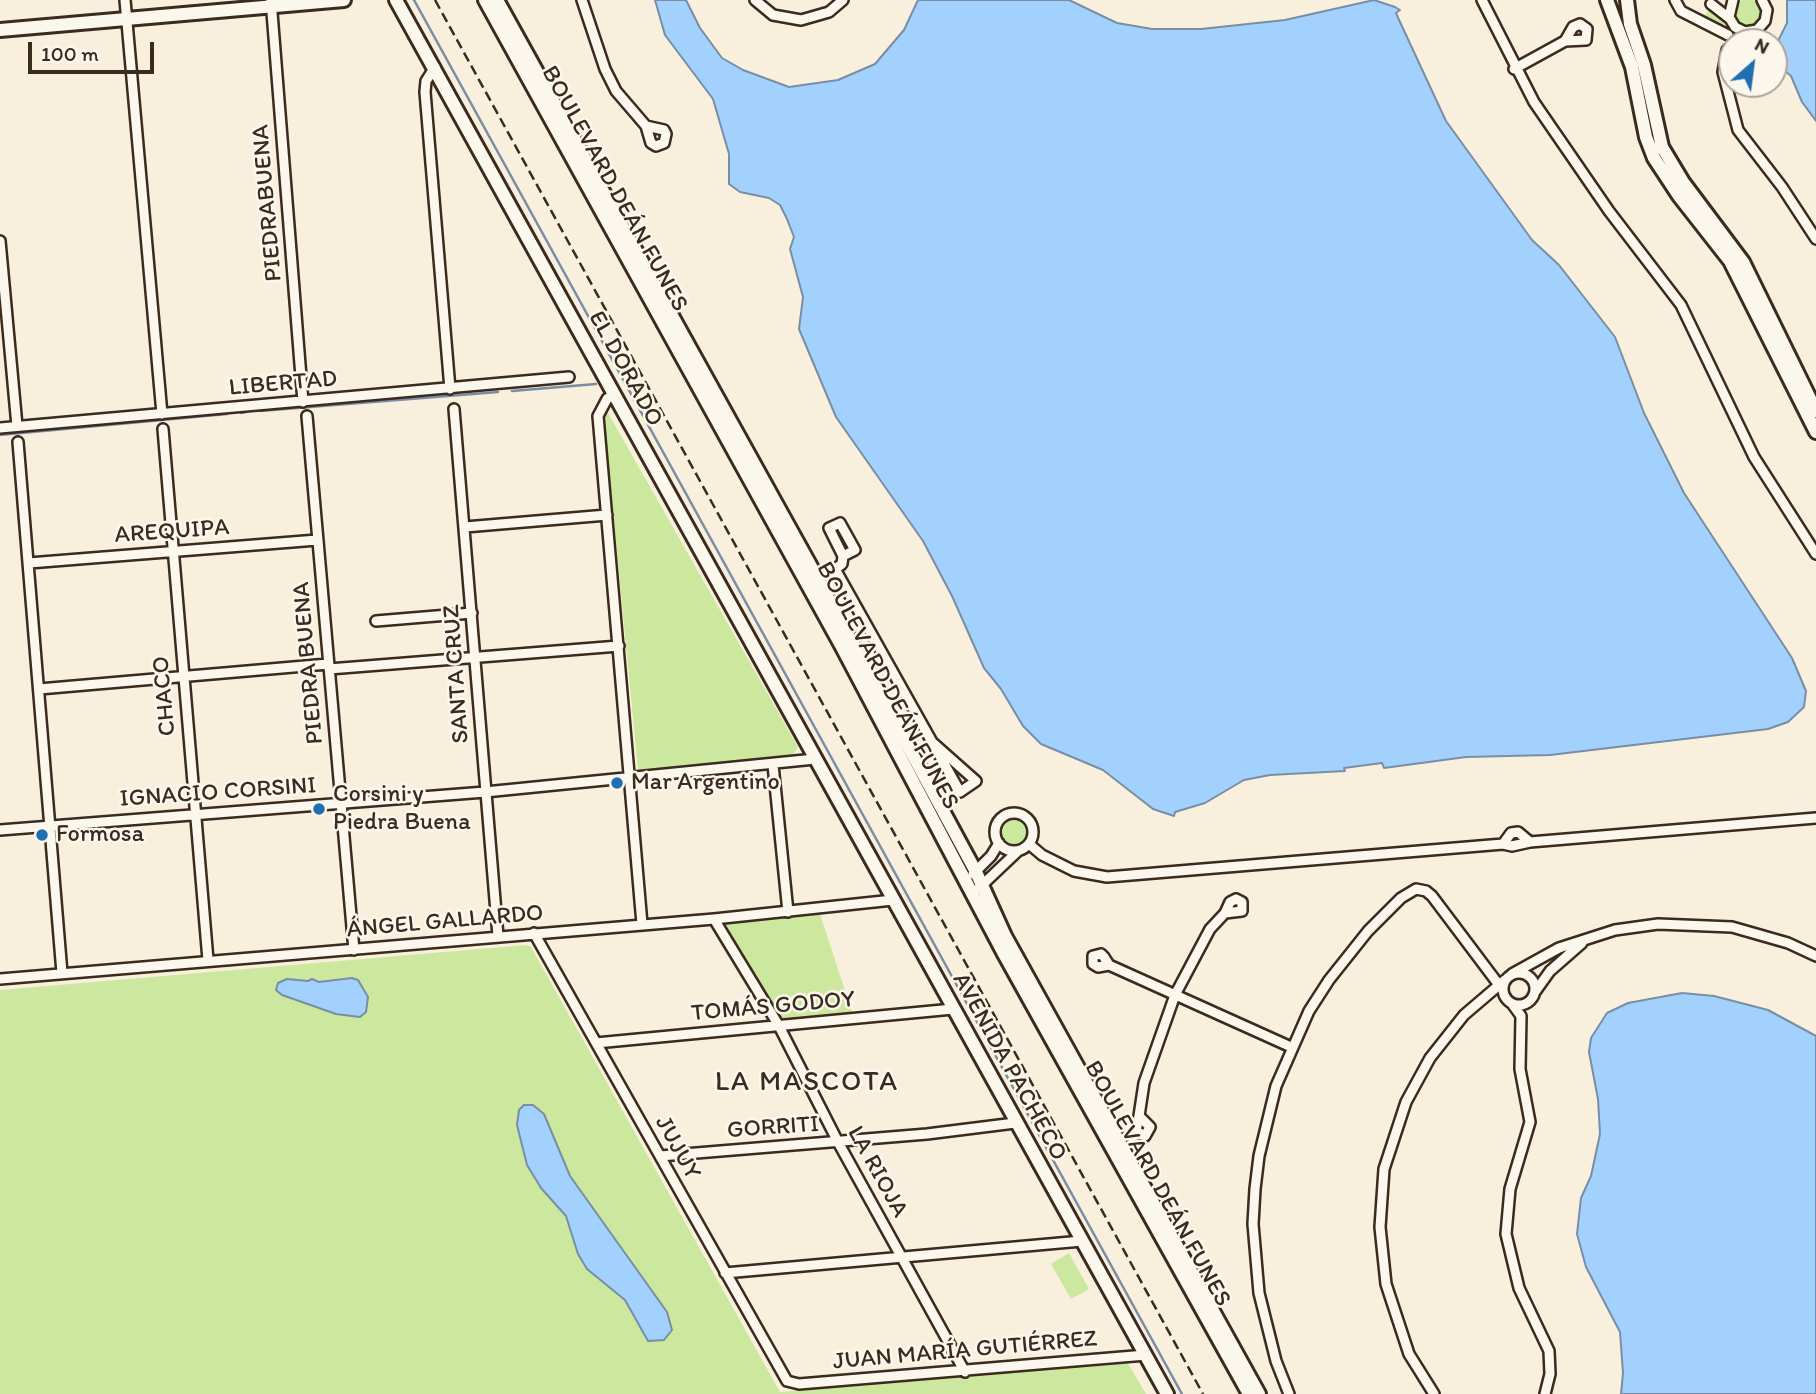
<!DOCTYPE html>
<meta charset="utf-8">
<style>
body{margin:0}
#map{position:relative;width:1816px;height:1394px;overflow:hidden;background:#f9efdd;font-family:Itim,sans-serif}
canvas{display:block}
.north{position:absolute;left:1718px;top:28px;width:70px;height:70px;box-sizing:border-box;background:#fbf7ec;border:2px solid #aea59a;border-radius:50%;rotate:28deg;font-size:19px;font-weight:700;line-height:28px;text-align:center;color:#3b2a1e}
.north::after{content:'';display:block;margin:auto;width:24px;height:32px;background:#1f6fb2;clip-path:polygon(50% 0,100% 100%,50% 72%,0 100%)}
.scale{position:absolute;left:28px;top:42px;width:126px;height:32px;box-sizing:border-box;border:4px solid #3b2a1e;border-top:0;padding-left:9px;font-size:21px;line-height:24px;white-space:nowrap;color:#3b2a1e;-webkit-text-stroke:5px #fbf7ec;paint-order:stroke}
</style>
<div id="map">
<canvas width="1816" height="1394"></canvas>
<div class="north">N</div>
<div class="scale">100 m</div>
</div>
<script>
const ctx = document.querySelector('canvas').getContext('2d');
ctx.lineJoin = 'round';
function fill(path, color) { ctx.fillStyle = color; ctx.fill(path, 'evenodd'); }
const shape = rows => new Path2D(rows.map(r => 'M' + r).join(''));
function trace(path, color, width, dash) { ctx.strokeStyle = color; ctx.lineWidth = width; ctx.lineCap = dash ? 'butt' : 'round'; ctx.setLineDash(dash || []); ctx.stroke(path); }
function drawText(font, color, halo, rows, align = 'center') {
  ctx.font = font + ' Itim,sans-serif'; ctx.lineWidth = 5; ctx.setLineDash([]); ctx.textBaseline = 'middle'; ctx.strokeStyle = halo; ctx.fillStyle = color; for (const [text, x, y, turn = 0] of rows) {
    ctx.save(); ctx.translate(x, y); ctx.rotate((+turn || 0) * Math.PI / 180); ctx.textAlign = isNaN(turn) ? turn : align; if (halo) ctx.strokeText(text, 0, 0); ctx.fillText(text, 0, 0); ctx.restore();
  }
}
fill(shape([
 '1733 14a15 15 0 1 1 30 0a15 15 0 1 1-30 0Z',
 [1710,7,1723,19,1724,26,1704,18],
 [608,413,798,747,793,755,638,770,604,417],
 '1000 834a15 15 0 1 1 30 0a15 15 0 1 1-30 0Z',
 [819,911,853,1015,780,1023,720,921],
 [526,945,531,947,780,1392,1127,1362,1146,1394,0,1394,0,990],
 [1069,1253,1089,1289,1071,1299,1051,1264]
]), '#cce89f');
const water = shape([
 [655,0,686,0,700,28,722,58,743,70,789,87,838,80,875,64,904,30,918,0,1069,0,1117,23,1152,29,1201,29,1285,20,1374,0,1395,7,1400,10,1396,13,1400,22,1446,121,1532,240,1559,265,1615,337,1644,413,1684,493,1792,658,1806,691,1804,707,1788,722,1768,729,1550,755,1466,757,1384,768,1382,763,1344,768,1345,771,1270,775,1244,780,1205,803,1175,812,1174,816,1153,809,1103,770,1041,744,1023,726,1001,689,984,668,952,596,923,541,836,417,799,329,803,297,790,249,794,237,787,219,780,205,769,198,740,192,729,184,729,154,713,99,665,35,655,0],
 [1787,0,1816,0,1816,121,1802,102,1791,76,1774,62,1774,49,1787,23,1787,0],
 [352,978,358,980,368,997,366,1012,360,1017,336,1014,282,995,276,990,278,983,287,979,308,981,312,979,319,982,352,978],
 [1682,993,1714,996,1768,1010,1816,1036,1816,1394,1621,1394,1623,1373,1620,1332,1586,1267,1577,1234,1581,1198,1591,1176,1600,1134,1598,1099,1589,1052,1591,1038,1607,1013,1628,1003,1682,993],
 [524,1105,533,1105,544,1114,570,1176,667,1312,672,1330,664,1340,648,1341,625,1300,587,1269,578,1254,566,1216,541,1188,527,1165,517,1125,519,1110,524,1105]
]);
fill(water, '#a3d1fe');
trace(water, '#798ea4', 2);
trace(shape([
 [414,0,1182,1394],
 [512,391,596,384],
 [260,411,498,392],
 [241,413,246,412],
 [0,435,227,414]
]), '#798ea4', 2.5);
const street = shape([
 [125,0,162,414],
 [271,0,303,402],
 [582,0,605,69,616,91,646,126],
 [755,0,773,15,801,20,829,12,843,0],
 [1482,0,1534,102,1609,211,1681,305,1754,457,1816,554],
 [1675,0,1681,11,1728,35],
 [1733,0,1729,17,1735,27,1745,32,1757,30,1765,21,1767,10,1762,0],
 [1711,4,1729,18],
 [1580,24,1587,29,1586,40,1565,41,1573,27,1580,24],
 [1734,42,1750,32],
 [1727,50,1723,72,1738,130,1782,187,1816,239],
 [435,67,426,81,425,92,450,389],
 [1514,69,1565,41],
 [646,126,664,130,666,134,664,143,656,146,651,143,646,126],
 [0,241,17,426],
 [614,394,607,399,598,416,642,924],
 [454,409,498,936],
 [307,416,354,950],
 [0,428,569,377],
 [163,429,208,960],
 [18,442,62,973],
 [465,527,607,515],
 [843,556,829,528,840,523,855,550,843,556,842,564,835,569,932,742,960,792,976,781,932,742],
 [29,563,317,540],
 [376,621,472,613],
 [329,669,619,646],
 [39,689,328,664],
 [773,765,788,912],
 '995 832a19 19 0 1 1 38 0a19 19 0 1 1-38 0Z',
 [0,830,485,792,815,759],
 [1530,842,1518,832,1511,833,1503,844,1512,846,1530,842,1816,818],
 [1029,844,1042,855,1074,871,1107,877,1503,844],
 [973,874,991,856,999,843],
 [978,889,1018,851],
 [1236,899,1242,902,1242,911,1225,913,1230,902,1236,899],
 [714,919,779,1026,838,1142,965,1372],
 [534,933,787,1381,799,1384,1146,1355],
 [1101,954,1104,957,1109,965,1098,967,1093,964,1093,956,1101,954],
 [1109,965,1291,1047],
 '1503 989a16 16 0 1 1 32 0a16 16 0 1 1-32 0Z',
 [1512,974,1559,948,1615,930,1658,924,1732,927,1788,943,1816,956],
 [0,979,714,919,893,900],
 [1535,992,1550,971,1582,943],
 [1513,1005,1521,1016,1520,1069,1530,1122,1510,1189,1506,1234,1519,1288,1549,1351,1550,1374,1545,1394],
 [596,1043,953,1009],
 [1139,1116,1144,1083,1175,995,1210,929,1225,913],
 [1139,1116,1150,1127,1145,1136,1136,1131,1139,1116],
 [660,1156,927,1134,1015,1123],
 [725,1273,1082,1241],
 [1289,1394,1276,1361,1259,1293,1253,1224,1255,1189,1259,1156,1276,1086,1309,1011,1329,980,1368,931,1401,898,1416,889,1426,891,1432,896,1499,985],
 [1434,1394,1409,1354,1386,1284,1380,1227,1384,1169,1406,1102,1430,1058,1464,1015,1505,980]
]);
const secondary = shape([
 [396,0,1167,1394],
 [485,0,842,647,1003,952,1249,1394],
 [497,0,809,563,976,872,1005,936,1259,1394],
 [1607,0,1632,67,1646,137,1654,158,1679,196,1730,261,1816,432],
 [1627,0,1630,24,1644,65,1662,147,1683,182,1743,262,1816,411],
 [0,30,344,0]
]);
trace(street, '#3b2a1e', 14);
trace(secondary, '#3b2a1e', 18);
trace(street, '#fbf7ec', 9);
trace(secondary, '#fbf7ec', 12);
trace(shape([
 [435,0,1203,1394]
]), '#3b2a1e', 2.5, [10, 5]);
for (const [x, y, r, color] of [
 [617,783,7,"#1f6fb2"],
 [319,809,7,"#1f6fb2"],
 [42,835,7,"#1f6fb2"]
]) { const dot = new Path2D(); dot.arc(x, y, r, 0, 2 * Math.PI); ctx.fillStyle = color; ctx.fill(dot); trace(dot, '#fbf7ec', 2.5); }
drawText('24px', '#3b2a1e', '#fbf7ec', [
 ["BOULEVARD DEÁN FUNES",614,189,61],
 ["PIEDRABUENA",268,203,-95],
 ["EL DORADO",625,369,61],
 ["LIBERTAD",283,384,-5],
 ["AREQUIPA",172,532,-4],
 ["PIEDRA BUENA",309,663,-95],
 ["SANTA CRUZ",457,674,-94],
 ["BOULEVARD DEÁN FUNES",887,686,62],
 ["CHACO",165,696,-95],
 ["IGNACIO CORSINI",218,793,-4],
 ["ÁNGEL GALLARDO",445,922,-5],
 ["TOMÁS GODOY",773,1007,-5],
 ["AVENIDA PACHECO",1009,1067,61],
 ["GORRITI",773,1128,-4],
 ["JUJUY",677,1148,61],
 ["LA RIOJA",877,1172,61],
 ["BOULEVARD DEÁN FUNES",1157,1184,61],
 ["JUAN MARÍA GUTIÉRREZ",965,1351,-5]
]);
drawText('24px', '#3b2a1e', '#fbf7ec', [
 ["Mar Argentino",631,783],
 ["Corsini y",333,795],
 ["Piedra Buena",333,823],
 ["Formosa",56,835]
], 'left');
ctx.letterSpacing = '2px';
drawText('28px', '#3b2a1e', '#fbf7ec', [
 ["LA MASCOTA",807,1083]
]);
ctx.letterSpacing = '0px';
</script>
